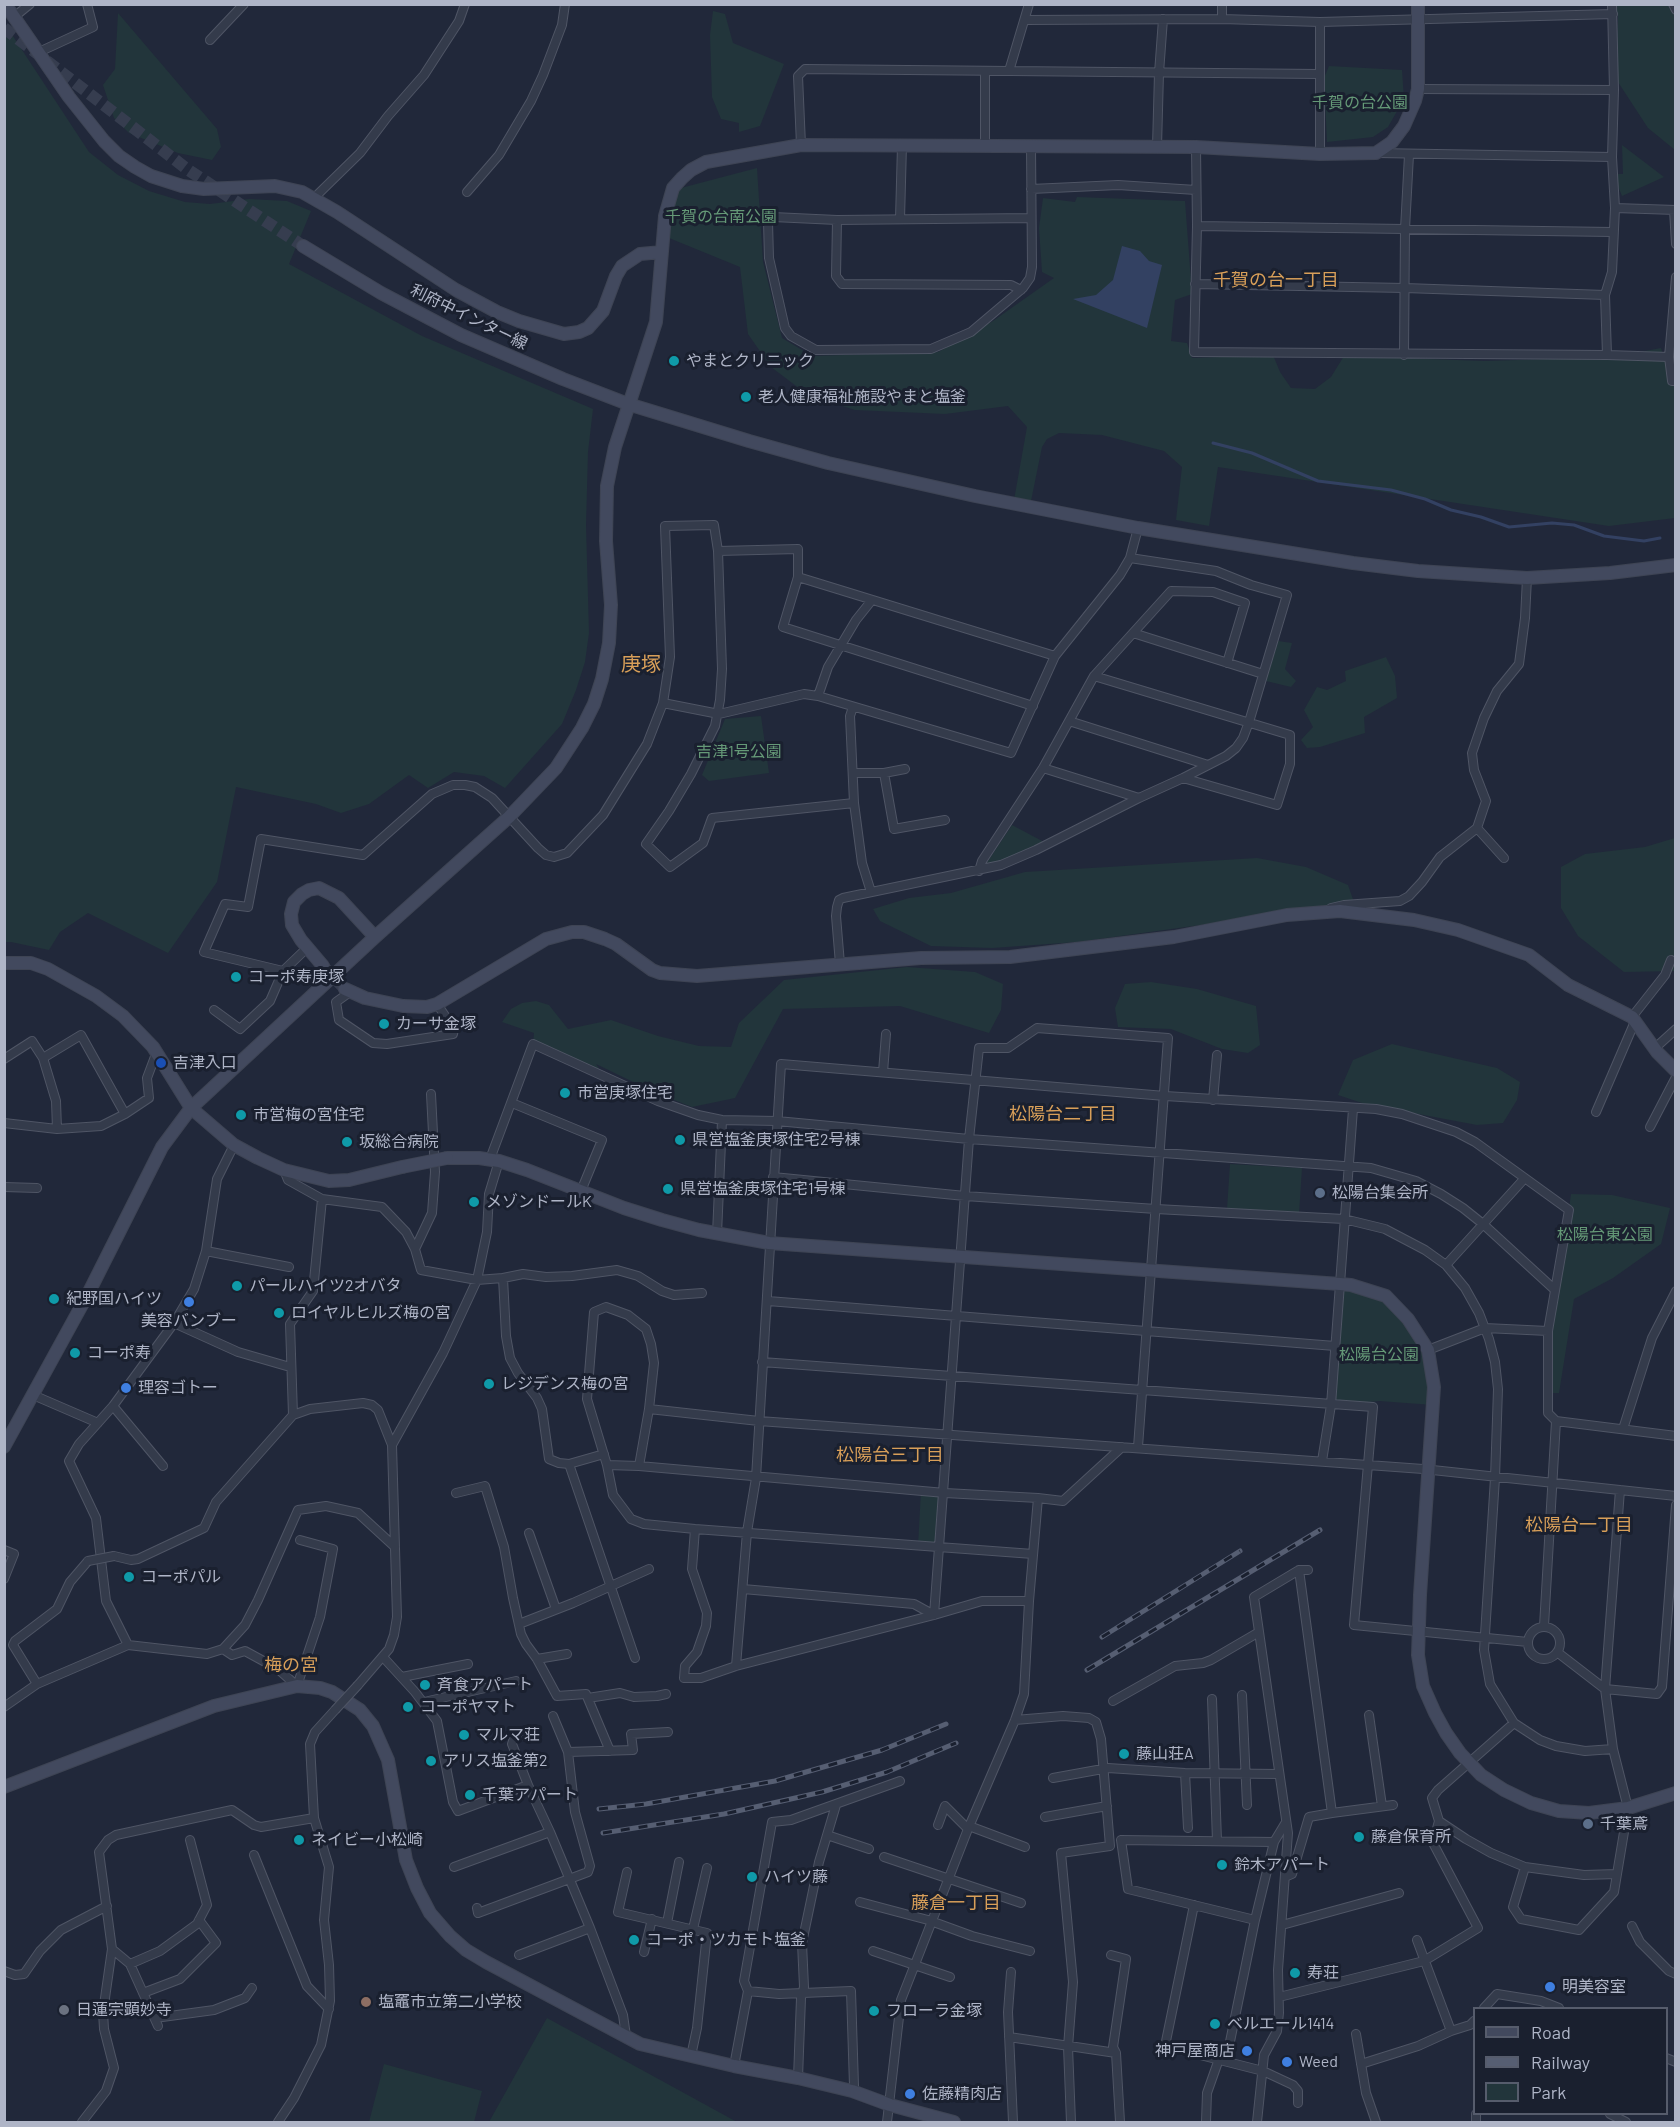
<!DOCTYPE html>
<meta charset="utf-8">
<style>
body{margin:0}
#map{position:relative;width:1680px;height:2127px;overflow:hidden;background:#21283a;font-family:Barlow,sans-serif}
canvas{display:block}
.frame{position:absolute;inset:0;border:6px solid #afb5c7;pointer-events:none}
.legend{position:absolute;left:1473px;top:2007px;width:195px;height:108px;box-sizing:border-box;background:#1a202f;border:2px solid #565c6c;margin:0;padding:8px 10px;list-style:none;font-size:18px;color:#afb5c7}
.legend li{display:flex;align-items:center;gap:12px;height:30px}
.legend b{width:30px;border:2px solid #565c6c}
</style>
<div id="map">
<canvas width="1680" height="2127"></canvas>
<div class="frame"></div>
<ul class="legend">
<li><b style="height:8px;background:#42495e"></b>Road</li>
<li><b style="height:8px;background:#565e72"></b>Railway</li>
<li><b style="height:16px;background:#22353b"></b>Park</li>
</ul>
</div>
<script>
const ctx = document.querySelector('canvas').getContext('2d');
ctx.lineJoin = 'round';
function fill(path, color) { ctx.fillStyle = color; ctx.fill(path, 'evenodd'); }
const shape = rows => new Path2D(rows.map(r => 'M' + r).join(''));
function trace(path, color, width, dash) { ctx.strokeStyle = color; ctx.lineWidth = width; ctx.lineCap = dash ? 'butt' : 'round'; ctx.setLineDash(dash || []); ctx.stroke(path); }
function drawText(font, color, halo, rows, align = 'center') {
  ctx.font = font + ' Barlow,"Noto Sans JP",sans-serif'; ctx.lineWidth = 6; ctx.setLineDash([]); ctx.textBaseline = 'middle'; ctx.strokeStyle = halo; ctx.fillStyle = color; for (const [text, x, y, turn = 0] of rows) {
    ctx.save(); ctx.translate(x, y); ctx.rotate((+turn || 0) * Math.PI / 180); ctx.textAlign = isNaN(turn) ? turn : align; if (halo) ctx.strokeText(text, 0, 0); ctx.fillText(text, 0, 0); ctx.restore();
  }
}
fill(shape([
 [1611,5,1670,5,1675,16,1675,150,1648,128,1616,79,1618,16],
 [713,11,725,14,733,43,784,64,760,126,739,132,739,123,721,119,712,97,710,35],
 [118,13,217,129,221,147,212,160,178,153,129,133,114,118,103,85,115,69],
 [5,24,89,152,118,175,149,191,185,202,210,204,249,199,287,201,311,211,289,264,422,336,593,409,588,452,586,525,589,633,585,662,576,690,562,724,505,788,484,776,454,772,428,788,409,775,369,804,341,813,316,804,236,787,217,882,168,953,88,913,60,932,49,950,11,942,5,942],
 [1329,66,1402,70,1404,99,1388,127,1373,137,1327,142,1324,78],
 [1622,145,1664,177,1622,196,1613,174,1623,174],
 [757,168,763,262,782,338,812,356,938,352,993,321,1054,278,1042,272,1039,228,1043,198,1075,202,1077,197,1185,201,1192,294,1175,300,1171,341,1187,343,1192,358,1273,355,1280,372,1291,388,1315,389,1331,377,1344,356,1485,361,1613,357,1661,348,1671,380,1675,380,1675,518,1609,526,1218,467,1209,526,1176,520,1182,467,1164,451,1102,435,1059,433,1047,439,1042,447,1031,501,1014,500,1027,427,1008,406,945,414,855,410,808,395,771,367,748,334,740,267,669,238,672,200,681,188],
 [1278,641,1292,643,1285,669,1296,681,1291,687,1266,681],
 [1386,657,1395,676,1397,698,1364,717,1365,733,1320,747,1307,748,1301,740,1313,727,1304,710,1317,687,1327,690,1346,681,1345,671],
 [761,716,769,773,709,781,702,775,725,719],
 [1012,825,1044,842,1020,852,1001,865,986,864],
 [1675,838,1675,971,1624,972,1578,936,1561,908,1561,867,1585,854,1645,847],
 [1257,858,1306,867,1348,885,1356,908,1244,919,1077,942,992,948,931,946,880,921,873,909,909,898,951,893,1025,872],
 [907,967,975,972,1003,984,1001,1010,989,1033,900,1006,783,1009,735,1098,692,1107,654,1092,596,1064,602,1073,533,1044,534,1033,502,1022,511,1009,522,1003,536,1001,549,1005,568,1029,611,1020,658,1036,699,1046,731,1047,739,1023,784,980],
 [1151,982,1197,989,1256,1006,1260,1045,1248,1053,1222,1049,1171,1029,1118,1027,1115,1008,1125,984],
 [1392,1044,1497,1068,1520,1082,1517,1100,1503,1123,1477,1125,1365,1104,1338,1095,1353,1060],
 [1230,1164,1302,1168,1299,1214,1227,1209],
 [1571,1194,1612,1195,1670,1208,1661,1244,1613,1278,1574,1299,1559,1393,1552,1393,1552,1333],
 [1340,1284,1386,1296,1428,1350,1433,1405,1380,1401,1331,1405],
 [921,1491,945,1493,940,1548,918,1546],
 [547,2018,737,2122,489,2122],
 [384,2064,482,2091,474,2122,369,2122]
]), '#22353b');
fill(shape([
 [1122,246,1140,251,1149,261,1162,265,1147,328,1073,299,1096,295,1113,280]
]), '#334162');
trace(shape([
 [1213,443,1252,453,1318,481,1391,490,1425,499,1451,510,1481,517,1509,527,1552,523,1574,525,1604,536,1644,541,1660,538]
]), '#334162', 3);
trace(shape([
 [4,28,187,169,303,246],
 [323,966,345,989]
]), '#363d4f', 12, [12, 6]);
const street = shape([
 [1673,4,1676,10],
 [14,17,30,4],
 [1222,19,1222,4],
 [1025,20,1222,19,1320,22,1613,14],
 [1320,22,1320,154],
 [210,40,244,4],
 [39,52,93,27,87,4],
 [1009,71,1029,4],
 [1418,89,1614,90],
 [801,145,798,76,805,69,1319,74],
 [985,145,985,71],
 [1157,147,1159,73,1163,19],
 [1196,147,1197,226,1194,352,1607,355,1669,357],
 [1377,153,1612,157],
 [1031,189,1118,185,1196,190],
 [467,192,499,155,531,101,543,75,562,25,565,4],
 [314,198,360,153,388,116,424,75,459,21,465,4],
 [1615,208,1676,210],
 [1674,210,1676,244],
 [1031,218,837,220,773,217,768,222,769,258,785,328,791,336,816,350,931,349,971,332,1023,288,1030,278,1032,267,1031,146],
 [900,219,902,145],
 [837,220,836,276,842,284,1011,285,1021,290],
 [1197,226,1612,232],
 [1676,277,1669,357,1672,381,1676,381],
 [1195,284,1405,288,1605,295],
 [1404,355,1405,229,1409,155],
 [1607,355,1605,295,1612,272,1615,208,1612,157,1614,90,1612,4],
 [718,551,798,549,798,577,783,627,1033,706],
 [798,577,1055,656],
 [1133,633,1263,674],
 [1094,676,1290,735,1290,764,1277,805,1183,778],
 [818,696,828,667,856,620,872,600],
 [663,703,719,714,804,694,818,696,1011,753,1055,656,1120,575,1130,558,1138,528],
 [853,707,850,716,854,803,862,863,871,892],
 [1069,721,1208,765],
 [1043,768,1139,798],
 [853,773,884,773,905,769],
 [884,773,894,829,945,820],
 [1477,828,1504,858],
 [979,871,982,861,1043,768,1094,676,1171,591,1213,592,1245,603,1227,663],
 [1331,908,1344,905,1400,901,1409,896,1422,882,1440,857,1477,828,1486,801,1474,770,1472,753,1484,718,1497,691,1519,664,1525,618,1527,578],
 [840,964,836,916,837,907,839,900,843,898,1001,865,1036,850,1139,798,1183,778,1226,756,1236,748,1243,738,1249,722,1287,595,1251,585,1216,571,1130,558],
 [283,971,204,952,225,904,248,907,261,839,363,855,432,794,453,785,465,785,475,787,492,798,538,848,546,855,554,857,567,853,603,815,647,744,663,703,670,657,665,526,714,525,718,551,722,669,720,700,715,726,691,774,669,811,646,844,670,867,703,843,712,818,854,803],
 [350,992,336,1002,339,1020,373,1043,387,1044,453,1034,454,1029,437,1004],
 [214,1010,240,1029,270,1001,283,971,307,948],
 [1632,1017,1665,975,1671,960],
 [1655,1048,1676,1029],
 [43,1058,81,1035,125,1114],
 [4,1059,32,1041,43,1058,56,1101,57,1129],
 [883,1072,886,1034],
 [1213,1100,1217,1055],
 [512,1103,602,1140,581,1191],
 [1596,1112,1633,1026,1637,1023],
 [4,1123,57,1129,101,1126,125,1114,149,1098,147,1078,156,1054],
 [1650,1127,1676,1077],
 [490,1159,533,1044,658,1101,698,1115,722,1120,777,1121,969,1139,1371,1168,1416,1181,1441,1194,1463,1208,1483,1224,1555,1290],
 [284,1170,288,1180,322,1199,382,1207,406,1232,415,1249,421,1270,477,1280,503,1278],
 [773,1177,965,1196,1156,1209,1344,1219,1385,1229,1425,1250,1446,1265,1465,1288,1479,1313,1489,1339,1495,1362,1498,1389,1495,1478,1484,1650,1490,1684,1514,1723,1540,1740,1556,1746,1585,1751,1613,1749],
 [4,1187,37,1188],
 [717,1234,722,1120],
 [415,1249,432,1213,435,1172,431,1094],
 [206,1251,289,1267],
 [1446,1265,1524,1179],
 [768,1301,1335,1346],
 [174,1323,238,1352,290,1367],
 [1428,1350,1485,1328,1548,1331],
 [762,1362,1373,1407,1354,1625,1528,1642],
 [33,1395,98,1423],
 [113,1406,163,1466],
 [649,1409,759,1421,1423,1469,1676,1496],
 [293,1415,290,1324,313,1291,322,1199],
 [1623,1429,1652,1338,1676,1291],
 [392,1445,443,1353,477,1280,487,1232,489,1194,499,1161],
 [604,1454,569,1464,559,1463,549,1459,542,1409,537,1398,518,1373,510,1358,506,1336,503,1278,523,1274,546,1277,572,1276,617,1270,638,1276,662,1291,674,1295,702,1293],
 [1322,1461,1331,1405,1353,1109],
 [569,1464,635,1658],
 [607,1465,639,1466,945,1493,1038,1498],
 [639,1466,649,1409,654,1363,651,1344,646,1329,628,1315,606,1307,594,1312,587,1399,607,1465,613,1495,631,1519,644,1524,695,1529,1033,1554],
 [456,1493,485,1486,504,1547,513,1598,521,1634,526,1644,537,1659,557,1696,586,1694,610,1751],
 [695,1529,692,1569,707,1613,706,1626,697,1652,685,1666,684,1678,701,1678,736,1666,934,1615,982,1601,1029,1601],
 [529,1533,556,1609],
 [4,1550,14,1554,4,1579],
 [114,1556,131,1560,138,1559,204,1528,216,1502,293,1415,310,1409,363,1403,372,1405,378,1410,392,1445,397,1617,394,1635,389,1649,358,1685],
 [1299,1570,1332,1813,1393,1805],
 [743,1589,914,1604,934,1615,969,1139,979,1048,1008,1048,1037,1028,1168,1038,1138,1447],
 [519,1624,573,1603,649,1569],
 [1544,1626,1556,1421,1676,1436],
 '1528 1643a16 16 0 1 1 32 0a16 16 0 1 1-32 0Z',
 [128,1645,106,1601,96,1518,69,1461,79,1444,113,1406,174,1323,194,1289,206,1251,217,1179,234,1145],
 [223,1649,232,1655,245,1651,278,1669,297,1686,320,1617,333,1549,300,1540],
 [1557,1652,1605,1689,1657,1694,1662,1687,1676,1505],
 [383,1657,415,1692,437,1721,453,1802,458,1811,528,1785,550,1832,590,1928,623,2015,626,2036],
 [537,1659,567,1654],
 [736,1666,747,1532,756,1478,781,1064,1165,1096,1376,1109,1402,1114,1456,1132,1475,1142,1569,1210,1548,1331,1548,1413,1556,1421],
 [402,1677,468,1664],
 [37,1684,13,1645,15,1641,57,1609,70,1582,88,1561],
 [1242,1695,1247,1805],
 [588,1698,620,1693,634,1697,657,1696,666,1694],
 [1212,1699,1217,1841],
 [1113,1701,1175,1666,1203,1663,1211,1660,1259,1632],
 [424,1702,516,1681],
 [4,1707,37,1684,128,1645,207,1654,223,1649,245,1625,258,1600,298,1510,326,1506,358,1513,395,1547],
 [1369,1715,1382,1806],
 [553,1716,568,1752],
 [1015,1720,1063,1716,1089,1718,1096,1722,1101,1739,1110,1846,1061,1853,1073,1982,1068,2047,1071,2122],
 [1514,1723,1438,1790,1432,1798,1439,1821,1466,1839,1491,1853,1525,1867,1584,1875,1617,1874],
 [1185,1773,1188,1828],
 [1053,1778,1108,1768,1185,1773,1279,1774],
 [528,1785,512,1744,514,1738,533,1732],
 [1045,1817,1107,1806],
 [938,1825,945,1806,968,1829],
 [969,1826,1025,1847],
 [827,1835,869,1849],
 [254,1855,307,1986,329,2009],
 [884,1857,1021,1903],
 [454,1867,550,1832],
 [1525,1867,1513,1907,1521,1919,1579,1930,1614,1892,1628,1808,1613,1749,1605,1689,1620,1490],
 [627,1872,618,1912,707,1933,697,2028,691,2056],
 [1285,1877,1292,1874,1309,1817,1332,1813],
 [860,1902,928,1920,972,1936,1030,1951],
 [1194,1905,1165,2046,1263,2071,1293,2085,1298,2091,1298,2103],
 [477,1908,478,1913,588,1872,590,1866,575,1812,568,1752,633,1750,631,1734,668,1732],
 [1255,1920,1128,1889,1121,1840,1274,1842],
 [667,1923,679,1862],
 [1282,1925,1399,1893],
 [1632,1926,1640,1942,1669,1971,1676,1974],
 [693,1929,707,1868],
 [1417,1940,1451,2031],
 [112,1949,130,1964,158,2026],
 [873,1951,950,1977],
 [644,1952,652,1919],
 [519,1955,590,1928],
 [1111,1955,1126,1959,1113,2047,1116,2053,1120,2122],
 [130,1964,160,1951,197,1924,207,1905,190,1840],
 [4,1971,15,1975,24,1974,40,1951,61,1930,107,1906],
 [1011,1972,1008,2012,1013,2122],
 [748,1991,779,1994,851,1991,854,2086,852,2091],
 [143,1993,180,1979,216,1943,199,1920],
 [1279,1997,1424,1961,1478,1928,1433,1843,1439,1821],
 [1484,2008,1497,1994,1541,2001,1559,2008],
 [155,2018,214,2010,245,1998,252,1988],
 [1356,2034,1366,2093,1376,2122],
 [1009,2037,1116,2053],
 [1666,2058,1676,2062],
 [1226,2061,1255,1920,1274,1842,1286,1822],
 [1361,2064,1418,2046,1451,2031,1470,2025,1474,2021],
 [734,2066,748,1991,744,1981,772,1822,791,1820,900,1781],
 [798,2078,801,1998,804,1987,802,1943,819,1862,836,1805],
 [1610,2114,1626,2122],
 [82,2122,106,2091,114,2068,104,2029,103,2012,112,1949,99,1852,108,1840,116,1835,232,1810,254,1825,261,1827,314,1818],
 [278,2122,294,2098,321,2045,330,2001,329,1965,324,1920,329,1867,314,1818,310,1744,315,1732,335,1710],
 [887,2122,901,2000,968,1829,1015,1720,1024,1694,1029,1601,1038,1498,1063,1501,1122,1447],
 [1206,2122,1207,2093,1219,2059],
 [1257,2122,1264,2055,1277,2031,1279,2013,1278,1970,1288,1833,1254,1597,1299,1570,1308,1570],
 [1476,2122,1476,2114]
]);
const secondary = shape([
 [5,4,69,97,104,141,119,156,135,167,151,176,182,186,204,189,275,186,302,192,337,212,456,290,497,312,519,321,564,334,579,332,588,328,603,311,616,276,622,266,640,254,662,252],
 [303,246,381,293,461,335,563,379,628,404,749,441,828,463,975,496,1138,528,1353,563,1418,571,1527,578,1610,573,1676,565],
 [4,963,31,963,48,969,96,996,123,1016,153,1047,191,1108,234,1145,258,1158,284,1170,329,1181,349,1180,402,1167],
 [323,966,301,940,292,925,291,914,294,902,302,894,309,890,319,888,339,898,375,937],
 [345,989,365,998,403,1006,427,1007,437,1004,546,939,572,932,584,932,605,939,616,944,652,970,660,973,697,976,921,958,1010,957,1174,937,1287,915,1340,911,1414,920,1458,930,1529,955,1568,985,1632,1017,1657,1052,1676,1071],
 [447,1158,479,1158,499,1161,527,1170,624,1208,662,1220,699,1230,769,1243,1340,1284,1351,1285,1386,1296,1408,1319,1428,1350,1434,1387,1420,1595,1418,1655,1423,1686,1435,1713,1446,1733,1460,1753,1481,1775,1504,1790,1531,1803,1559,1811,1589,1813,1628,1808,1676,1793],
 [4,1447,88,1294,162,1147,191,1108,375,937,509,817,556,768,582,728,594,704,602,679,609,643,611,605,606,541,607,486,615,447,656,322,665,216,673,188,682,178,691,170,706,162,801,145,1196,147,1320,154,1376,153,1392,142,1404,126,1415,101,1418,89,1418,4],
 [4,1787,214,1706,297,1686,320,1688,332,1692,360,1710,373,1726,388,1760,406,1860,417,1888,430,1913,450,1936,466,1950,486,1962,640,2044,734,2066,798,2078,852,2091,890,2105,954,2122]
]);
trace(street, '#4f5565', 10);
trace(secondary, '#3e4454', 14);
trace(street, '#343b4b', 8);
trace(secondary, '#42495e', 12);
const rail = shape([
 [1102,1637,1240,1551],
 [1087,1670,1320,1530],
 [599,1809,646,1804,775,1781,882,1750,946,1724],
 [603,1833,724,1814,822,1792,887,1772,956,1743]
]);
trace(rail, '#565e72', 5);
trace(rail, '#1a202f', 3, [9]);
const streetBridge = shape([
 [88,1561,114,1556],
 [335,1710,358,1685]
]);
const secondaryBridge = shape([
 [402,1167,447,1158]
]);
trace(streetBridge, '#4f5565', 10, []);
trace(secondaryBridge, '#3e4454', 14, []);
trace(streetBridge, '#343b4b', 8);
trace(secondaryBridge, '#42495e', 12);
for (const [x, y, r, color] of [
 [674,361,6,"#0f9aa8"],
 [746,397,6,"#0f9aa8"],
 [236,977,6,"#0f9aa8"],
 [384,1024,6,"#0f9aa8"],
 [161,1063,6,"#1a4fb4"],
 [565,1093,6,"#0f9aa8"],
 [241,1115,6,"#0f9aa8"],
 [680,1140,6,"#0f9aa8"],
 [347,1142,6,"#0f9aa8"],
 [668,1189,6,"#0f9aa8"],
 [1320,1193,6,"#5c6f8a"],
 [474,1202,6,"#0f9aa8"],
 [237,1286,6,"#0f9aa8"],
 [54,1299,6,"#0f9aa8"],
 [189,1302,6,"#3f7fe0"],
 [279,1313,6,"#0f9aa8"],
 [75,1353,6,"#0f9aa8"],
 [489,1384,6,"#0f9aa8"],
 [126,1388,6,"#3f7fe0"],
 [129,1577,6,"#0f9aa8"],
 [425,1685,6,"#0f9aa8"],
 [408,1707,6,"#0f9aa8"],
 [464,1735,6,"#0f9aa8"],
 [1124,1754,6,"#0f9aa8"],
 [431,1761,6,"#0f9aa8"],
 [470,1795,6,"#0f9aa8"],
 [1588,1824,6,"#5c6f8a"],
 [1359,1837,6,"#0f9aa8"],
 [299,1840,6,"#0f9aa8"],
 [1222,1865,6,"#0f9aa8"],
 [752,1877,6,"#0f9aa8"],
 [634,1940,6,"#0f9aa8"],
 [1295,1973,6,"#0f9aa8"],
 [1550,1987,6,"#3f7fe0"],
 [366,2002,6,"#8d6e63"],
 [64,2010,6,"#6b7280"],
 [874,2011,6,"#0f9aa8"],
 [1215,2024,6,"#0f9aa8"],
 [1247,2051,6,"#3f7fe0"],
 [1287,2062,6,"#3f7fe0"],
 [910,2094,6,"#3f7fe0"]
]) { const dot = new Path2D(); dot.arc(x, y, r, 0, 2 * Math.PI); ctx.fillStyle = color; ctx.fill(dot); trace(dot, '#1a202f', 2); }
drawText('16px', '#659977', '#1a202f', [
 ["千賀の台公園",1360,103],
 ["千賀の台南公園",721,217],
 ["吉津1号公園",739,752],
 ["松陽台東公園",1605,1235],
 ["松陽台公園",1379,1355]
]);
drawText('16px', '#afb5c7', '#1a202f', [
 ["利府中インター線",469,317,26]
]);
drawText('16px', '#afb5c7', '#1a202f', [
 ["やまとクリニック",686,361],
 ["老人健康福祉施設やまと塩釜",758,397],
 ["コーポ寿庚塚",248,977],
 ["カーサ金塚",396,1024],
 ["吉津入口",173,1063],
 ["市営庚塚住宅",577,1093],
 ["市営梅の宮住宅",253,1115],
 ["県営塩釜庚塚住宅2号棟",692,1140],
 ["坂総合病院",359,1142],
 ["県営塩釜庚塚住宅1号棟",680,1189],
 ["松陽台集会所",1332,1193],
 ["メゾンドールK",486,1202],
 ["パールハイツ2オバタ",249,1286],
 ["紀野国ハイツ",66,1299],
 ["ロイヤルヒルズ梅の宮",291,1313],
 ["美容バンブー",189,1321,"center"],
 ["コーポ寿",87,1353],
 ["レジデンス梅の宮",501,1384],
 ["理容ゴトー",138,1388],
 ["コーポパル",141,1577],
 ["斉食アパート",437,1685],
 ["コーポヤマト",420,1707],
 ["マルマ荘",476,1735],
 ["藤山荘A",1136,1754],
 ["アリス塩釜第2",443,1761],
 ["千葉アパート",482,1795],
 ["千葉鳶",1600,1824],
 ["藤倉保育所",1371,1837],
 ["ネイビー小松崎",311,1840],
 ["鈴木アパート",1234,1865],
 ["ハイツ藤",764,1877],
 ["コーポ・ツカモト塩釜",646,1940],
 ["寿荘",1307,1973],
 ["明美容室",1562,1987],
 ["塩竈市立第二小学校",378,2002],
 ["日蓮宗顕妙寺",76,2010],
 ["フローラ金塚",886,2011],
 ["ベルエール1414",1227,2024],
 ["神戸屋商店",1235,2051,"right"],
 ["Weed",1299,2062],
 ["佐藤精肉店",922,2094]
], 'left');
drawText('18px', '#d89f59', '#1a202f', [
 ["千賀の台一丁目",1276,280],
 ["松陽台二丁目",1063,1114],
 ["松陽台三丁目",890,1455],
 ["松陽台一丁目",1579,1525],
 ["梅の宮",291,1665],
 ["藤倉一丁目",956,1903]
]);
drawText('20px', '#d89f59', '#1a202f', [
 ["庚塚",641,664]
]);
</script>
